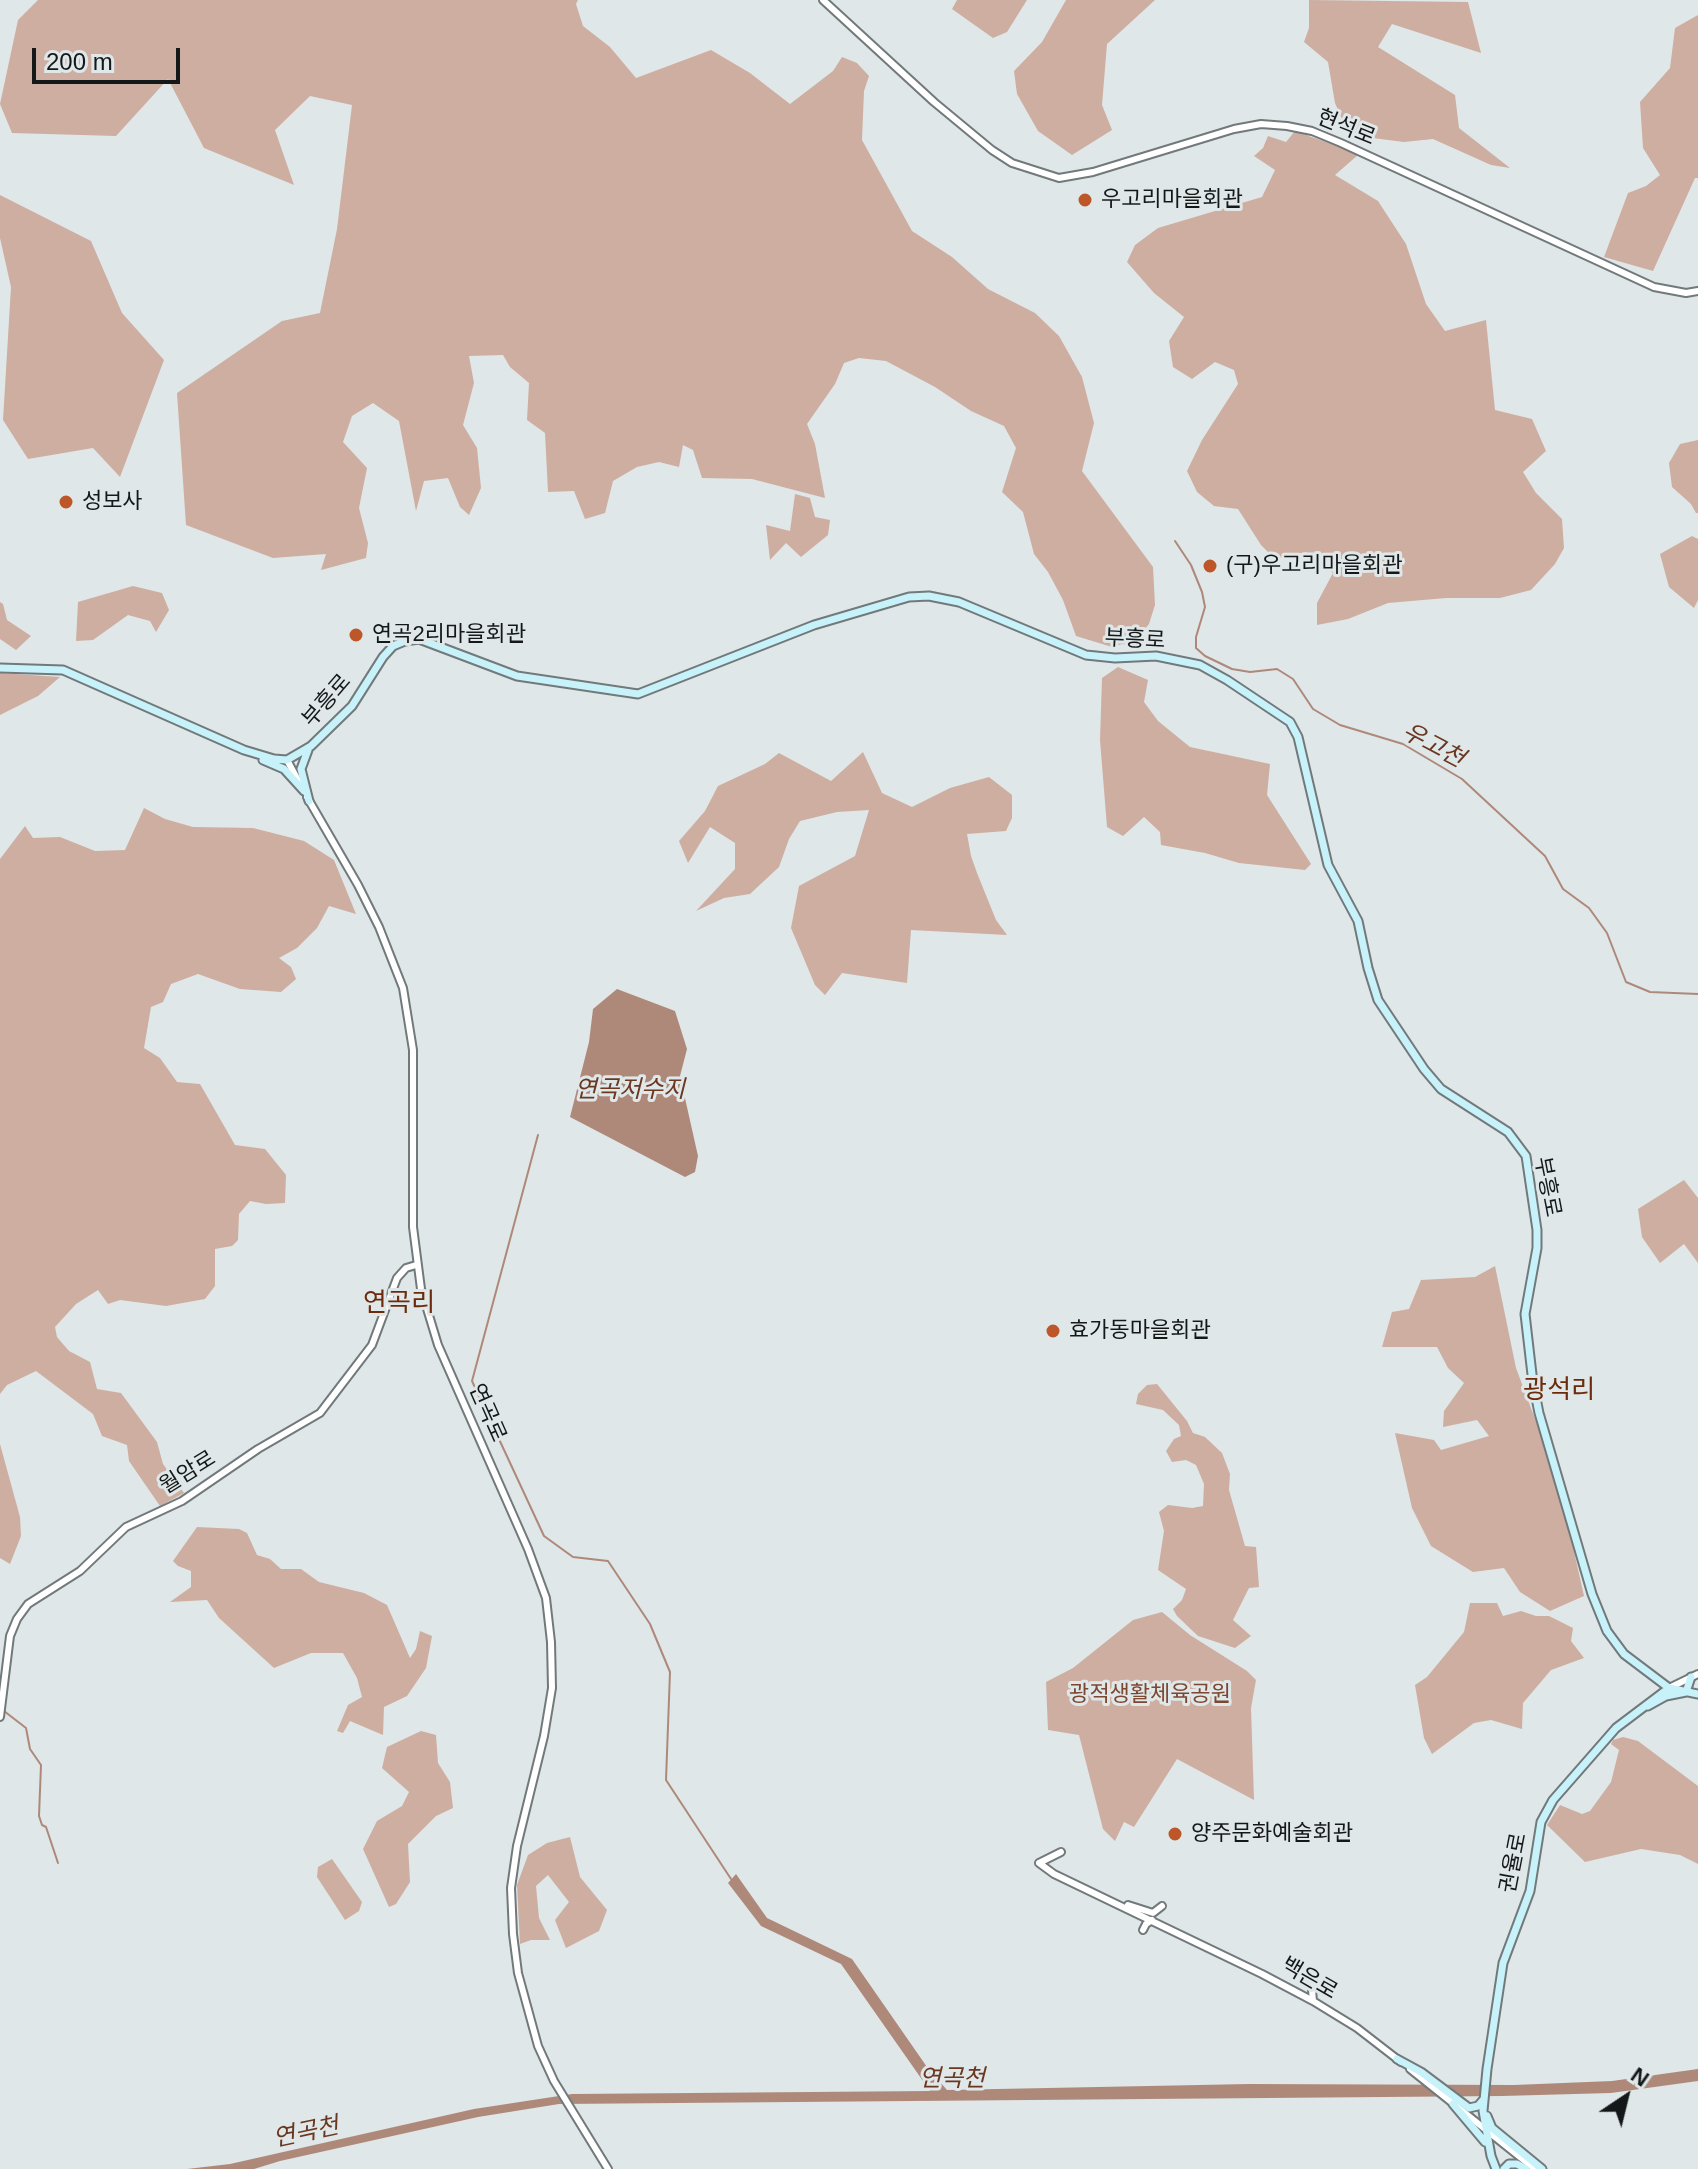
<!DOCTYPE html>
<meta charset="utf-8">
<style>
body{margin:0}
#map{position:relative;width:1698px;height:2169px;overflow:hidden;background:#dfe7e9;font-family:Helvetica,sans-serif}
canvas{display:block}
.north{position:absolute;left:1586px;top:2057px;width:80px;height:80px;-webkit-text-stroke:6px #dfe7e9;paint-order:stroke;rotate:35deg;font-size:22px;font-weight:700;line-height:32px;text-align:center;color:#151818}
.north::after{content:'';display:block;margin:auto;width:28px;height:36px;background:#151818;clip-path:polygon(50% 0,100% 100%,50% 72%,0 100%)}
.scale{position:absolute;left:32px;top:48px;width:148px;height:36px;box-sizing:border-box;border:4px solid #151818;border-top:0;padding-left:10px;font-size:24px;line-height:28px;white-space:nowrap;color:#151818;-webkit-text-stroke:6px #dfe7e9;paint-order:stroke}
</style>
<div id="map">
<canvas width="1698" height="2169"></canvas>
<div class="north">N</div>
<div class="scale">200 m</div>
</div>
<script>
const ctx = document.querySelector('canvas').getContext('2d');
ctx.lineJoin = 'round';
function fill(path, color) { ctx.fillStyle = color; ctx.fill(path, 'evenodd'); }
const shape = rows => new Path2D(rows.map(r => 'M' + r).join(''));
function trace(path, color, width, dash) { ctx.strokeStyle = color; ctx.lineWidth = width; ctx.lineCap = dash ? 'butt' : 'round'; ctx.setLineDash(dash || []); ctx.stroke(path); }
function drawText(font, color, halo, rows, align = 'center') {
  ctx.font = font + ' Helvetica,"Noto Sans KR",sans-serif'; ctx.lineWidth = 6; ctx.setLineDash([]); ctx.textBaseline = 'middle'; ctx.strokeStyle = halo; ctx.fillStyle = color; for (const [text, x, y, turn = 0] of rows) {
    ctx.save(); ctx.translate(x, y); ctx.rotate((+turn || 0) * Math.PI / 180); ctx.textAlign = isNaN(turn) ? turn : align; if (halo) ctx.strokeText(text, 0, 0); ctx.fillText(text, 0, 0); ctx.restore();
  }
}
fill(shape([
 [38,0,578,0,576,4,583,26,610,47,636,78,711,50,750,73,790,104,833,71,842,57,857,63,869,76,864,91,862,140,912,231,952,257,988,289,1035,313,1059,336,1082,377,1094,423,1082,471,1153,567,1155,605,1149,624,1139,636,1140,646,1122,644,1112,647,1076,636,1063,600,1048,572,1034,554,1023,512,1002,492,1016,448,1004,426,971,411,935,387,886,361,859,358,844,363,835,384,807,424,815,444,825,498,752,479,702,478,693,450,683,445,679,467,659,462,637,467,613,481,605,513,585,519,574,491,548,492,545,433,527,420,529,383,510,367,503,355,469,356,474,383,463,425,477,448,481,488,469,515,460,507,448,478,424,481,416,511,399,421,373,403,352,416,343,442,367,468,359,508,368,543,366,558,321,570,326,554,273,558,186,525,177,393,282,321,320,313,337,229,352,105,310,96,275,130,294,185,204,148,168,79,116,136,12,133,0,104,18,20],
 [957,0,1027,0,1007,32,993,38,952,9],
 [1066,0,1155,0,1107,44,1102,105,1112,130,1072,155,1038,131,1017,94,1014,71,1042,42],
 [1309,0,1468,2,1481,53,1392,24,1378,47,1455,95,1459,128,1510,168,1491,165,1433,139,1404,142,1349,135,1335,103,1328,62,1304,42,1309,28],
 [1698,15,1698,178,1695,178,1653,271,1604,257,1628,193,1646,186,1660,175,1643,148,1640,102,1670,68,1675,28],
 [1295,131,1359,154,1335,175,1378,201,1406,244,1426,304,1445,331,1486,320,1495,410,1532,419,1546,451,1523,472,1536,493,1562,519,1564,548,1555,564,1531,590,1500,598,1446,598,1388,603,1348,619,1317,625,1317,603,1333,573,1306,552,1275,559,1261,545,1238,509,1214,506,1197,492,1187,471,1202,440,1238,384,1234,370,1215,362,1192,379,1173,367,1169,341,1184,317,1154,293,1127,262,1135,245,1158,228,1262,197,1275,170,1254,156,1263,148,1268,136,1286,142],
 [0,195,91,241,122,313,164,360,120,477,93,448,28,459,3,420,11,287,0,238],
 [1698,440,1698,513,1696,513,1691,504,1672,487,1669,463,1680,444],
 [795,494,810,498,815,517,830,520,828,535,801,557,786,543,770,560,766,525,790,531],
 [1692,536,1698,539,1698,600,1694,608,1669,587,1660,554],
 [133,586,162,593,169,610,156,632,150,621,128,615,93,640,76,641,78,602],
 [0,602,3,604,7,620,31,636,16,650,0,639],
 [1118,667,1148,680,1144,702,1158,721,1190,747,1270,764,1267,795,1311,864,1305,870,1239,863,1205,853,1161,845,1160,832,1144,817,1123,836,1107,827,1100,740,1102,678],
 [0,673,60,677,38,696,0,715],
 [863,752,882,793,912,807,950,788,989,777,1012,795,1012,818,1006,831,967,834,971,856,977,873,996,920,1007,935,911,930,907,983,842,973,825,995,815,985,791,928,799,886,855,856,869,810,837,812,800,821,789,839,779,867,750,894,724,898,696,911,735,869,735,843,710,827,688,863,679,841,705,811,718,786,765,764,779,753,831,781],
 [144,808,165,819,193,827,253,828,304,841,334,860,356,914,329,906,317,928,297,948,279,958,291,967,296,979,281,992,240,989,198,974,171,984,163,1002,151,1007,144,1048,160,1058,177,1082,200,1084,235,1145,265,1149,286,1175,285,1203,266,1204,250,1201,239,1214,238,1240,232,1246,215,1249,215,1286,205,1299,166,1306,120,1300,108,1304,98,1290,76,1304,55,1327,57,1337,69,1351,90,1362,97,1389,121,1393,157,1442,163,1464,184,1493,160,1506,129,1461,127,1445,102,1436,93,1414,36,1371,7,1385,0,1394,0,859,25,826,33,838,60,837,95,851,125,850],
 [1684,1180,1698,1198,1698,1263,1684,1244,1660,1263,1642,1237,1638,1209],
 [1495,1266,1516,1368,1544,1443,1566,1516,1584,1596,1550,1611,1520,1592,1504,1568,1473,1572,1431,1546,1412,1508,1395,1433,1434,1440,1441,1450,1489,1436,1477,1420,1443,1427,1444,1411,1464,1383,1448,1368,1437,1347,1382,1347,1392,1312,1409,1309,1421,1280,1475,1277],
 [1157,1384,1187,1421,1193,1433,1205,1437,1222,1453,1230,1474,1229,1490,1245,1546,1256,1547,1259,1587,1249,1588,1233,1620,1251,1636,1235,1648,1198,1636,1177,1616,1173,1609,1182,1600,1186,1589,1158,1570,1164,1531,1159,1512,1168,1505,1192,1508,1203,1506,1204,1484,1196,1465,1186,1460,1172,1462,1166,1451,1174,1439,1181,1436,1179,1425,1163,1410,1136,1404,1138,1394,1147,1385],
 [0,1444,20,1517,21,1536,10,1564,0,1558],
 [197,1527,239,1529,247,1533,257,1555,270,1559,281,1569,301,1569,319,1582,364,1593,387,1605,410,1658,416,1649,420,1631,432,1636,426,1668,407,1696,384,1707,383,1735,350,1721,343,1733,337,1731,348,1705,362,1697,357,1678,343,1653,311,1653,274,1668,219,1618,207,1600,170,1602,191,1587,191,1571,178,1566,173,1561],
 [1470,1603,1497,1603,1503,1616,1521,1611,1536,1616,1549,1616,1573,1628,1571,1641,1584,1658,1551,1670,1523,1703,1522,1729,1491,1720,1474,1723,1432,1754,1424,1738,1415,1685,1427,1677,1464,1632],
 [1162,1612,1190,1635,1247,1671,1256,1680,1251,1708,1254,1800,1177,1759,1134,1827,1124,1822,1115,1841,1103,1829,1079,1735,1048,1730,1046,1682,1073,1668,1133,1620],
 [421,1731,436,1735,438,1763,450,1782,453,1808,436,1816,408,1844,410,1882,396,1904,389,1907,363,1849,377,1821,402,1806,409,1792,382,1768,387,1747],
 [1623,1737,1638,1741,1698,1786,1698,1864,1680,1855,1641,1849,1585,1862,1547,1825,1560,1805,1582,1814,1590,1811,1611,1782,1619,1750,1611,1744,1613,1740],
 [570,1837,580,1877,607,1910,599,1931,566,1948,555,1920,569,1902,548,1875,536,1886,539,1918,550,1940,531,1940,520,1944,517,1885,528,1855,547,1843],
 [332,1859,362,1902,359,1911,345,1920,317,1877,318,1867]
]), '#ceaea1');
fill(shape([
 [617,989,675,1011,687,1049,680,1076,698,1156,695,1172,685,1177,570,1117,589,1042,593,1009],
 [736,1874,767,1918,852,1959,927,2067,947,2090,1249,2084,1514,2085,1612,2081,1698,2069,1698,2081,1611,2093,1502,2096,559,2104,478,2117,280,2161,254,2169,187,2169,230,2164,474,2109,572,2094,930,2091,841,1964,761,1926,728,1883]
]), '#ae897a');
trace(shape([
 [1175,541,1191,565,1202,592,1205,607,1196,637,1196,648,1205,656,1232,669,1250,672,1277,669,1293,679,1313,709,1340,725,1403,744,1462,779,1545,856,1563,889,1589,908,1607,933,1626,982,1650,992,1698,994],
 [538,1135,472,1381,544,1536,573,1557,608,1561,650,1624,670,1672,666,1780,731,1879],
 [4,1711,26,1728,30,1749,41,1765,39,1816,42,1825,46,1827,58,1863]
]), '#ae897a', 2);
const tertiary = shape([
 [823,0,934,102,992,150,1012,163,1059,178,1093,172,1234,129,1261,124,1287,126,1312,131,1341,143,1654,287,1686,293,1698,291],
 [287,760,300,784],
 [307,797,358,885,379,927,403,988,413,1050,413,1227,421,1289,438,1345,528,1549,546,1598,551,1642,552,1688,544,1736,517,1846,511,1888,513,1934,518,1973,538,2046,554,2081,608,2169],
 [1669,1688,1698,1674],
 [0,1717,10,1636,17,1619,28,1604,80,1571,126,1527,182,1501,258,1449,320,1413,372,1345,397,1278,406,1268,416,1265],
 [1039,1863,1054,1874,1262,1974,1313,2001,1357,2028,1401,2062],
 [1039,1863,1061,1852],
 [1128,1905,1153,1913,1162,1906],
 [1143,1930,1146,1924,1152,1920],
 [1311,1978,1313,2001],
 [1410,2069,1535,2169]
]);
const secondary = shape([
 [0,668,63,670,244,750,274,759,287,760,311,746,352,706,383,657,393,646,405,641,419,639,517,676,638,694,814,625,909,597,929,596,959,602,1086,655,1115,658,1156,656,1200,665,1227,680,1290,722,1298,737,1328,865,1358,921,1368,968,1378,1000,1424,1069,1441,1089,1508,1132,1526,1156,1537,1230,1537,1248,1525,1314,1533,1383,1539,1413,1592,1594,1607,1631,1624,1654,1669,1688,1698,1694],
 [308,750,301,769,309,801],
 [263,760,284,769,304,791],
 [1648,1706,1666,1696,1686,1692,1691,1677],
 [1397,2059,1421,2072,1469,2108,1478,2106,1484,2099],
 [1453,2104,1485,2142],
 [1487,2116,1492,2128,1542,2169],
 [1496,2169,1491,2156,1483,2111,1487,2069,1503,1963,1530,1891,1541,1822,1553,1800,1616,1728,1669,1688],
 [1504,2169,1509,2164,1517,2164,1526,2169]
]);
trace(tertiary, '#72797b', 10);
trace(secondary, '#72797b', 11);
trace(tertiary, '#fff', 6);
trace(secondary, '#c8f2fa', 7);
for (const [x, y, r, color] of [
 [1085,200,8,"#bd5729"],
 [66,502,8,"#bd5729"],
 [1210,566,8,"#bd5729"],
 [356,635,8,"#bd5729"],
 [1053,1331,8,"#bd5729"],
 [1175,1834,8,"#bd5729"]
]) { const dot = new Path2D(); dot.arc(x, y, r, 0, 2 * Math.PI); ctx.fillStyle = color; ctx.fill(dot); trace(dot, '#dfe7e9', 3); }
drawText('22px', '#151818', '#dfe7e9', [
 ["현석로",1346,128,22],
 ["부흥로",1135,640,3],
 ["부흥로",327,701,-49],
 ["부흥로",1547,1187,79],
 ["연곡로",487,1413,66],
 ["월암로",188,1473,-32],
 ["권율로",1514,1863,-79],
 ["백은로",1309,1979,30]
]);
drawText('22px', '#151818', '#dfe7e9', [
 ["우고리마을회관",1101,200],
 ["성보사",82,502],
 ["(구)우고리마을회관",1226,566],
 ["연곡2리마을회관",372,635],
 ["효가동마을회관",1069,1331],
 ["양주문화예술회관",1191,1834]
], 'left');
drawText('22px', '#7c4731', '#dfe7e9', [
 ["광적생활체육공원",1150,1695]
]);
drawText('italic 24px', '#6a3721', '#dfe7e9', [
 ["우고천",1433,746,28],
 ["연곡저수지",630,1090],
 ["연곡천",952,2079],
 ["연곡천",306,2133,-12]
]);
drawText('26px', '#6b2b0c', '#dfe7e9', [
 ["연곡리",399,1304],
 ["광석리",1559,1391]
]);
</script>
